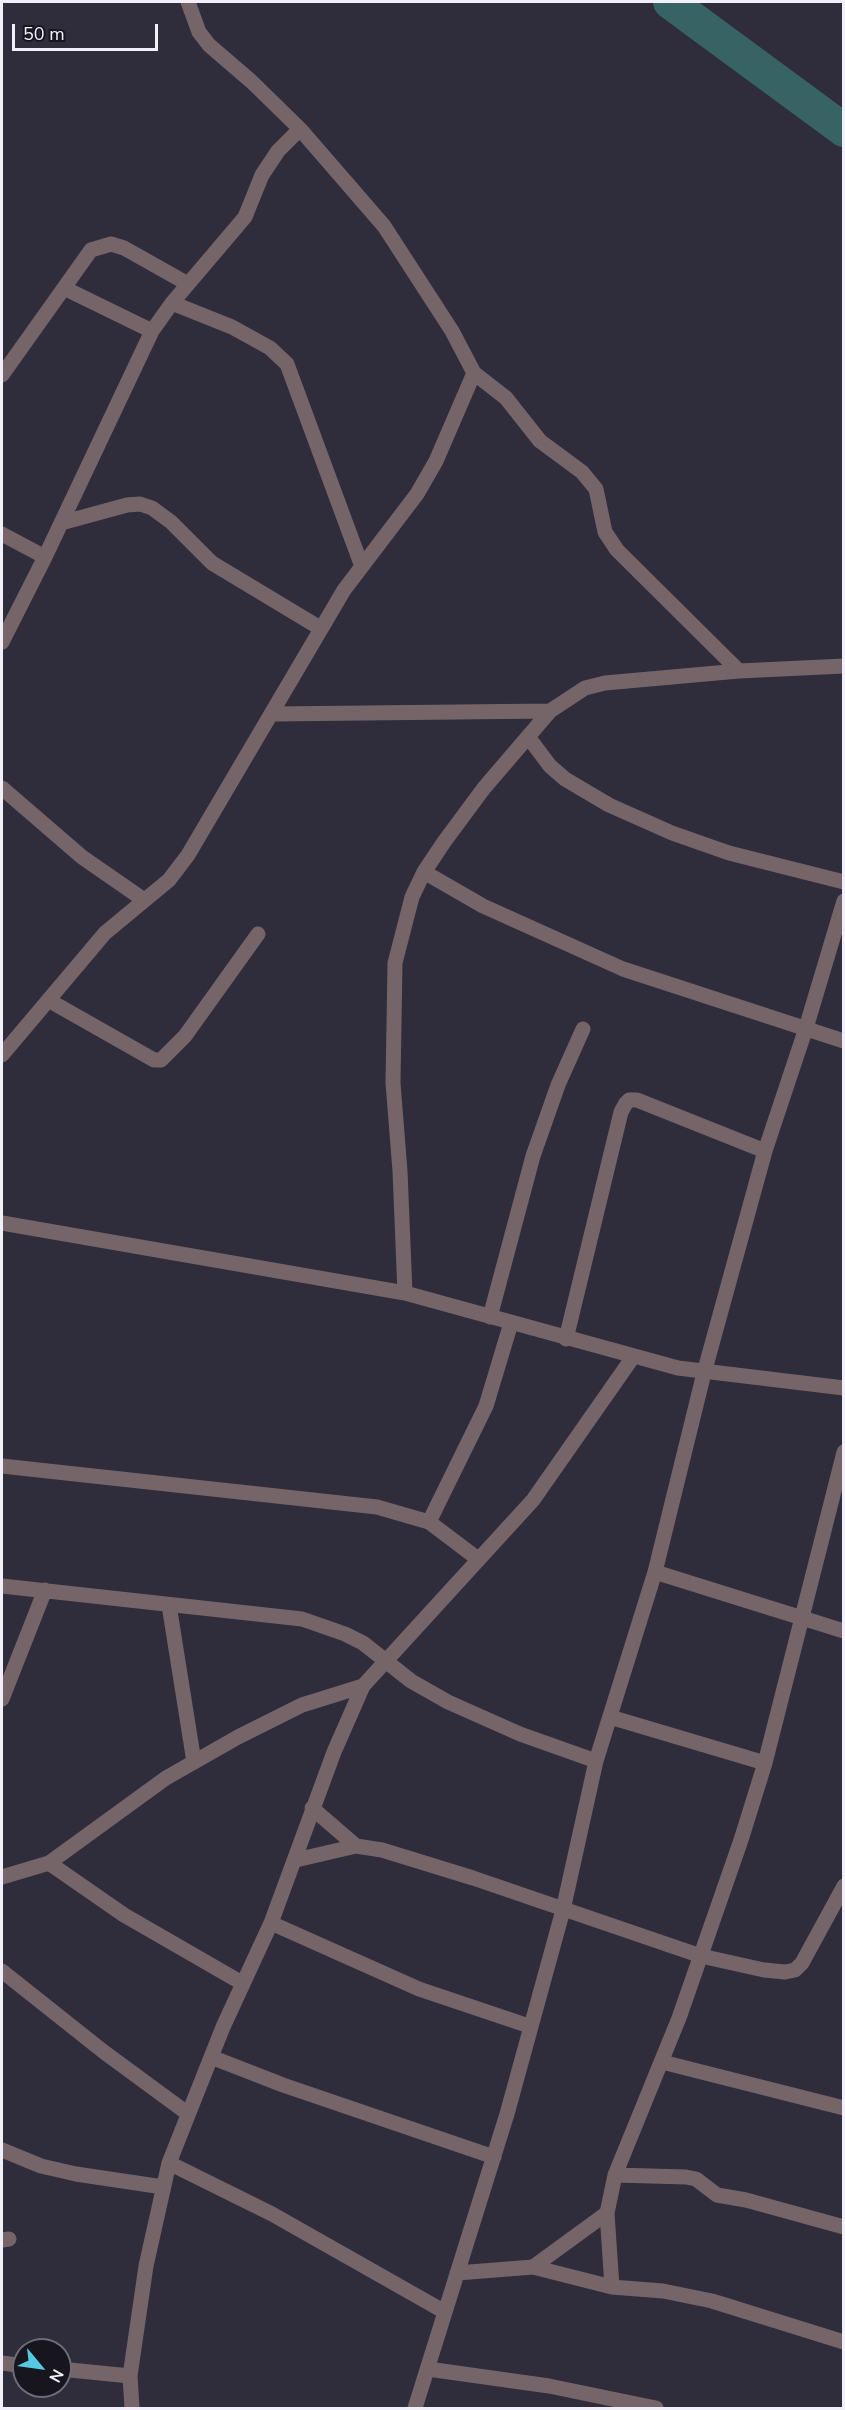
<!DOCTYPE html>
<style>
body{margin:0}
#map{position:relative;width:845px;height:2410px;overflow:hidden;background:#2f2c3c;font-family:"Nunito Sans",sans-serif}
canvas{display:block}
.frame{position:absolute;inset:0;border:3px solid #f0effa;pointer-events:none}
.north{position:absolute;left:12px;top:2338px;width:60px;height:60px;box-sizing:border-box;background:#17151d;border:2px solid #6e6c75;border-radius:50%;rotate:119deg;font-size:16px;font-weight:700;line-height:24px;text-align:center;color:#f0effa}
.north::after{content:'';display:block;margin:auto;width:21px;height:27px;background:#56c9e1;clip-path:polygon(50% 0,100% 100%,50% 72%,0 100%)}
.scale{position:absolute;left:12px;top:24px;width:146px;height:27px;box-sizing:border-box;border:3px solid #f0effa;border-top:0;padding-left:8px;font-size:18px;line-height:21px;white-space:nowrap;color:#f0effa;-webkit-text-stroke:4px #17151d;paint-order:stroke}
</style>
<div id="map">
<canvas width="845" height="2410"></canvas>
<div class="frame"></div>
<div class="north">N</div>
<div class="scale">50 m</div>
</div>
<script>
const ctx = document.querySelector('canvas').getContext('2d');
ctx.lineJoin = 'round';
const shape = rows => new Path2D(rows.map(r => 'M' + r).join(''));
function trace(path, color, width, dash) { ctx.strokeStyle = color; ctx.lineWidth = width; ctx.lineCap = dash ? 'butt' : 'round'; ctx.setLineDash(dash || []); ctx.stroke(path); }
trace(shape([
 [670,2,844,130]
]), '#376364', 34);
trace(shape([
 [188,2,199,32,209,45,252,82,300,129,384,226,452,331,474,373,506,398,540,441,582,472,596,489,605,532,617,550,739,671],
 [64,288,152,331],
 [172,303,232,327,270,348,287,364,361,564],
 [2,375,91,250,111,244,124,248,188,284],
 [61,523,127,505,140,504,152,508,171,522,212,563,320,628],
 [2,534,45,557],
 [2,642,45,557,152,331,172,303,245,217,262,175,278,151,300,129],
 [271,714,550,711],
 [529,738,550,766,565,779,609,805,672,833,729,853,844,882],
 [2,788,82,857,144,900],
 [424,872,483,906,623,969,844,1041],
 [50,1001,154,1060,161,1060,185,1036,258,934],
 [2,1055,105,933,169,880,188,855,344,590,417,494,436,461,474,373],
 [2,1223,405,1293,678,1368,844,1388],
 [405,1293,400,1171,393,1083,395,963,412,897,424,872,444,842,484,788,550,711,585,688,605,683,739,671,844,666],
 [490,1317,533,1156,558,1085,583,1029],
 [566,1339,621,1112,626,1103,629,1100,637,1100,765,1151],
 [2,1466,377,1507,429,1522,478,1559],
 [429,1522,486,1406,511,1323],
 [655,1572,844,1631],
 [2,1586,302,1619,345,1634,363,1643,411,1681,448,1702,520,1734,596,1761],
 [169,1605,194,1762],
 [2,1699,45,1590],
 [610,1717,765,1763],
 [312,1808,356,1846],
 [296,1860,356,1846,382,1850,473,1878,701,1956,764,1970,785,1972,795,1970,802,1963,844,1886],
 [49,1863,124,1915,242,1983],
 [2,1877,49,1863,166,1778,238,1737,302,1705,363,1686,533,1500,633,1357],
 [271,1923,419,1989,529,2026],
 [2,1971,104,2052,187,2113],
 [211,2057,283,2085,494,2157],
 [662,2062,844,2108],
 [2,2150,41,2166,76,2174,163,2187],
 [169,2163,272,2214,445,2312],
 [615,2175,686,2177,696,2179,717,2195,746,2200,844,2227],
 [2,2240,9,2239],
 [533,2267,607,2213],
 [457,2273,533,2267,612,2287,663,2291,712,2301,844,2342],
 [612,2287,607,2213,615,2175,679,2018,741,1840,765,1763,844,1452],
 [2,2363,24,2366],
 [60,2369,130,2376],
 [428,2369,549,2386,656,2408],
 [132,2408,130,2376,146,2266,169,2163,223,2027,271,1923,334,1752,363,1686],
 [415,2408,507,2114,563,1910,596,1761,655,1572,704,1373,765,1151,806,1028,844,901]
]), '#766568', 15);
</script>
